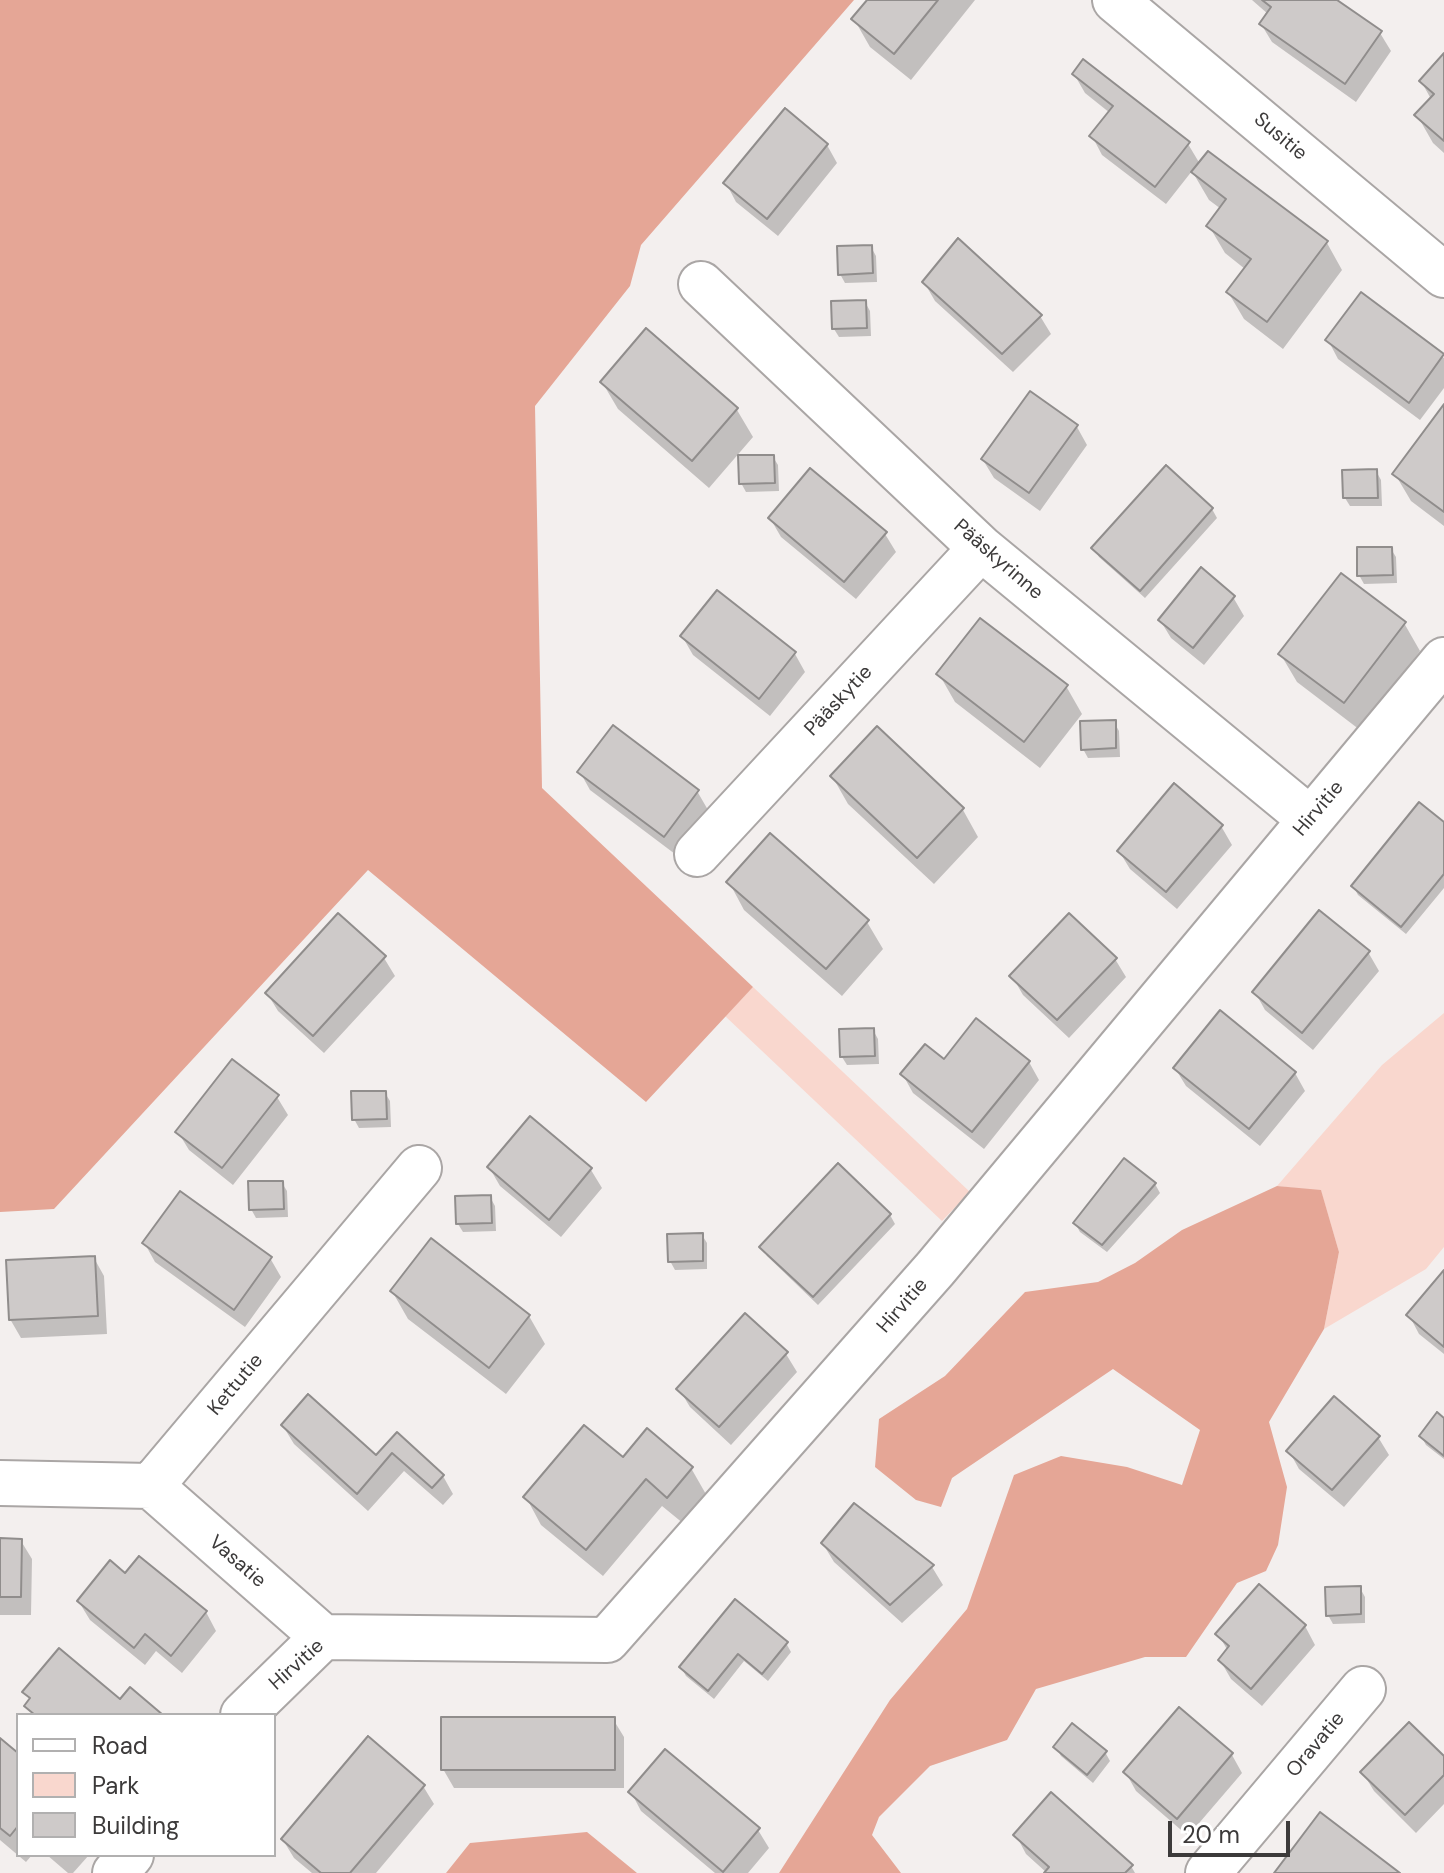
<!DOCTYPE html>
<meta charset="utf-8">
<style>
body{margin:0}
#map{position:relative;width:1444px;height:1873px;overflow:hidden;background:#f3efee;font-family:"DM Sans",sans-serif}
canvas{display:block}
.legend{position:absolute;left:16px;top:1713px;width:260px;height:144px;box-sizing:border-box;background:#fff;border:2px solid #b1b0b0;margin:0;padding:10px 14px;list-style:none;font-size:24px;color:#3c3a3a}
.legend li{display:flex;align-items:center;gap:16px;height:40px}
.legend b{width:40px;border:2px solid #b1b0b0}
.scale{position:absolute;left:1168px;top:1821px;width:122px;height:36px;box-sizing:border-box;border:4px solid #3c3a3a;border-top:0;padding-left:10px;font-size:24px;line-height:28px;white-space:nowrap;color:#3c3a3a;-webkit-text-stroke:6px #fff;paint-order:stroke}
</style>
<div id="map">
<canvas width="1444" height="1873"></canvas>
<ul class="legend">
<li><b style="height:10px;background:#fff"></b>Road</li>
<li><b style="height:22px;background:#f9d7ce"></b>Park</li>
<li><b style="height:22px;background:#cecac9"></b>Building</li>
</ul>
<div class="scale">20 m</div>
</div>
<script>
const ctx = document.querySelector('canvas').getContext('2d');
ctx.lineJoin = 'round';
function fill(path, color) { ctx.fillStyle = color; ctx.fill(path, 'evenodd'); }
const shape = rows => new Path2D(rows.map(r => 'M' + r).join(''));
function trace(path, color, width, dash) { ctx.strokeStyle = color; ctx.lineWidth = width; ctx.lineCap = dash ? 'butt' : 'round'; ctx.setLineDash(dash || []); ctx.stroke(path); }
function drawText(font, color, halo, rows, align = 'center') {
  ctx.font = font + ' "DM Sans",sans-serif'; ctx.lineWidth = 6; ctx.setLineDash([]); ctx.textBaseline = 'middle'; ctx.strokeStyle = halo; ctx.fillStyle = color; for (const [text, x, y, turn = 0] of rows) {
    ctx.save(); ctx.translate(x, y); ctx.rotate((+turn || 0) * Math.PI / 180); ctx.textAlign = isNaN(turn) ? turn : align; if (halo) ctx.strokeText(text, 0, 0); ctx.fillText(text, 0, 0); ctx.restore();
  }
}
fill(shape([
 [753,987,970,1192,942,1221,725,1016],
 [1444,1013,1444,1247,1426,1269,1324,1329,1339,1252,1321,1191,1277,1186,1382,1065]
]), '#f9d7ce');
fill(shape([
 [0,0,854,0,641,245,630,286,535,406,542,788,753,987,646,1102,368,870,54,1209,0,1212],
 [1277,1186,1321,1190,1339,1252,1324,1329,1269,1422,1287,1487,1278,1545,1266,1571,1237,1583,1186,1657,1145,1657,1036,1689,1007,1740,930,1766,879,1817,872,1835,901,1873,779,1873,890,1700,967,1609,1014,1475,1061,1456,1127,1467,1182,1485,1200,1430,1113,1369,952,1478,941,1507,916,1500,875,1467,879,1419,945,1376,1025,1292,1098,1282,1135,1263,1182,1230],
 [587,1832,637,1873,446,1873,470,1843]
]), '#e5a696');
fill(shape([
 [869,0,975,0,911,80,870,47,854,19],
 [1252,0,1334,0,1380,33,1391,51,1356,102,1272,42,1261,24,1268,14],
 [1444,56,1444,153,1433,143,1417,115,1431,99,1421,81],
 [1074,74,1188,144,1200,164,1327,243,1342,270,1283,349,1244,319,1228,292,1245,269,1225,253,1209,226,1221,209,1209,200,1192,171,1166,204,1102,155,1092,136,1110,113,1085,93],
 [827,145,837,163,778,236,736,202,726,183],
 [871,247,876,256,877,282,845,283,840,274],
 [924,282,1040,316,1051,334,1013,372,935,301],
 [1362,295,1444,358,1444,388,1420,420,1338,359,1328,340],
 [865,302,870,311,871,336,839,337,834,329],
 [646,331,737,410,753,437,709,488,618,409,602,382],
 [1444,407,1444,526,1411,501,1395,474],
 [1077,427,1087,445,1040,511,994,478,983,460],
 [773,457,778,465,779,491,746,492,741,483],
 [1376,471,1381,480,1382,506,1350,506,1345,498],
 [1212,509,1217,518,1145,598,1099,557,1094,548],
 [770,518,885,534,896,552,856,599,781,537],
 [1391,549,1396,557,1397,583,1364,584,1359,575],
 [1233,597,1244,616,1204,665,1171,638,1160,620],
 [1404,623,1420,651,1360,730,1297,682,1281,655],
 [682,636,795,654,805,672,770,716,693,655],
 [939,674,1066,686,1082,714,1040,768,955,702],
 [1114,722,1119,731,1120,757,1088,758,1083,749],
 [877,729,963,810,978,837,934,884,848,804,832,776],
 [580,772,697,791,708,810,675,854,590,790],
 [1444,824,1444,888,1406,934,1358,895,1353,886],
 [1221,826,1232,845,1177,909,1130,869,1119,851],
 [729,882,867,922,883,949,842,996,744,910],
 [1368,952,1379,971,1313,1050,1265,1010,1255,992],
 [384,958,395,976,324,1053,278,1011,267,993],
 [1115,959,1126,977,1069,1038,1023,995,1012,976],
 [873,1030,878,1039,879,1064,847,1065,842,1057],
 [944,1062,1029,1062,1039,1080,984,1149,913,1093,903,1075],
 [1175,1068,1295,1073,1305,1091,1260,1146,1186,1086],
 [385,1093,390,1101,391,1127,359,1128,354,1119],
 [277,1097,288,1115,233,1185,189,1150,178,1132],
 [530,1119,591,1170,602,1188,561,1237,500,1186,489,1167],
 [838,1166,890,1215,895,1224,818,1305,767,1256,762,1247],
 [282,1183,287,1191,288,1217,256,1218,251,1209],
 [1155,1184,1160,1193,1107,1252,1080,1232,1075,1223],
 [490,1197,495,1206,496,1231,463,1232,458,1224],
 [702,1235,707,1243,707,1269,675,1270,670,1261],
 [145,1244,270,1258,281,1277,245,1327,155,1262],
 [94,1258,104,1276,107,1334,21,1338,10,1319],
 [1444,1273,1444,1354,1419,1334,1409,1315],
 [392,1291,529,1316,545,1344,506,1394,408,1319],
 [745,1316,786,1354,797,1372,731,1445,690,1407,679,1389],
 [1444,1421,1444,1459,1426,1445,1421,1436],
 [283,1426,377,1458,397,1435,443,1476,453,1494,443,1505,404,1471,368,1511,294,1444],
 [1378,1437,1389,1455,1344,1507,1299,1469,1289,1451],
 [623,1460,691,1468,707,1496,684,1524,662,1506,603,1576,541,1525,526,1497],
 [854,1506,932,1567,943,1585,902,1623,834,1562,823,1544],
 [0,1540,21,1541,32,1559,31,1615,0,1615],
 [126,1576,206,1612,216,1631,182,1673,156,1651,145,1665,90,1620,79,1602],
 [1259,1587,1305,1626,1315,1645,1262,1706,1231,1679,1220,1660,1228,1651,1218,1634],
 [1360,1588,1365,1597,1365,1623,1333,1624,1328,1615],
 [786,1643,791,1652,768,1681,744,1661,714,1699,686,1676,681,1667],
 [1180,1710,1232,1755,1242,1773,1188,1836,1136,1791,1126,1773],
 [613,1719,624,1737,624,1788,454,1788,443,1769],
 [0,1741,18,1756,18,1855,32,1855,26,1862,0,1840],
 [1056,1747,1105,1752,1110,1761,1093,1783,1061,1756],
 [1444,1759,1444,1804,1416,1833,1374,1791,1363,1773],
 [423,1786,434,1804,376,1873,312,1873,294,1858,283,1840],
 [631,1792,758,1830,769,1848,748,1873,715,1873,641,1811],
 [1016,1835,1131,1866,1135,1873,1047,1873,1026,1854],
 [47,1855,89,1855,73,1873,68,1873]
]), '#0003');
const building = shape([
 [867,0,938,0,894,54,851,19,867,0],
 [1262,0,1337,0,1382,31,1345,84,1259,24,1271,7,1262,0],
 [1444,53,1444,141,1414,115,1434,94,1419,81,1444,53],
 [1083,59,1190,142,1155,187,1089,136,1113,106,1072,74,1083,59],
 [785,108,828,144,767,219,723,183,785,108],
 [1208,151,1328,241,1267,322,1226,292,1251,259,1206,226,1226,199,1191,172,1208,151],
 [958,238,1042,315,1002,354,922,282,958,238],
 [872,245,873,273,838,275,837,246,872,245],
 [1361,292,1444,354,1409,403,1325,340,1361,292],
 [866,300,867,328,832,329,831,301,866,300],
 [646,328,738,408,692,461,600,382,646,328],
 [1030,391,1078,425,1029,493,981,459,1030,391],
 [1444,404,1444,512,1392,474,1444,404],
 [738,455,774,455,775,483,739,484,738,455],
 [1166,465,1213,508,1140,591,1091,548,1166,465],
 [810,468,887,532,844,582,768,518,810,468],
 [1377,469,1378,498,1343,498,1342,470,1377,469],
 [1357,547,1392,547,1393,575,1357,576,1357,547],
 [1201,567,1235,596,1193,648,1158,620,1201,567],
 [1341,573,1406,622,1344,703,1278,654,1341,573],
 [717,590,796,652,759,699,680,636,717,590],
 [980,618,1068,685,1024,742,936,674,980,618],
 [1116,720,1116,748,1081,750,1080,721,1116,720],
 [613,725,699,790,664,837,577,772,613,725],
 [877,726,964,808,917,858,830,776,877,726],
 [1174,783,1223,825,1166,892,1117,851,1174,783],
 [1419,802,1444,822,1444,874,1401,927,1351,886,1419,802],
 [770,833,869,920,826,969,726,882,770,833],
 [1319,910,1370,951,1302,1033,1252,992,1319,910],
 [338,913,386,956,313,1036,265,993,338,913],
 [1069,913,1117,958,1057,1020,1009,976,1069,913],
 [1220,1010,1296,1072,1249,1129,1173,1068,1220,1010],
 [976,1018,1030,1061,972,1132,900,1074,925,1044,944,1059,976,1018],
 [874,1028,875,1056,840,1057,839,1029,874,1028],
 [232,1059,279,1095,222,1168,175,1132,232,1059],
 [351,1091,386,1091,387,1119,352,1120,351,1091],
 [530,1116,592,1168,549,1220,487,1167,530,1116],
 [1124,1158,1156,1183,1102,1245,1073,1223,1124,1158],
 [838,1163,891,1214,813,1297,759,1247,838,1163],
 [248,1181,283,1181,284,1209,249,1210,248,1181],
 [180,1191,272,1257,234,1310,142,1243,180,1191],
 [491,1195,492,1223,456,1224,455,1196,491,1195],
 [703,1233,703,1261,668,1262,667,1234,703,1233],
 [431,1238,530,1315,489,1368,390,1291,431,1238],
 [95,1256,98,1316,9,1320,6,1260,95,1256],
 [1444,1270,1444,1347,1406,1315,1444,1270],
 [745,1313,788,1352,719,1427,676,1389,745,1313],
 [308,1394,376,1455,397,1432,444,1475,432,1488,392,1453,357,1494,281,1425,308,1394],
 [1334,1396,1380,1436,1332,1490,1286,1451,1334,1396],
 [1437,1412,1444,1418,1444,1456,1419,1436,1437,1412],
 [584,1425,623,1457,647,1428,693,1467,667,1498,646,1479,586,1550,523,1497,584,1425],
 [854,1503,934,1565,890,1605,821,1543,854,1503],
 [0,1538,22,1539,21,1597,0,1597,0,1538],
 [139,1556,207,1611,171,1656,145,1634,134,1648,77,1601,110,1560,125,1573,139,1556],
 [1259,1584,1306,1625,1251,1689,1218,1660,1229,1646,1215,1634,1259,1584],
 [1361,1586,1361,1614,1326,1616,1325,1587,1361,1586],
 [735,1599,788,1642,762,1674,738,1654,708,1691,679,1667,735,1599],
 [59,1648,120,1699,130,1687,163,1715,35,1715,24,1706,30,1698,22,1692,59,1648],
 [1179,1707,1233,1753,1177,1819,1123,1772,1179,1707],
 [441,1717,615,1717,615,1770,441,1770,441,1717],
 [1409,1722,1444,1756,1444,1775,1405,1815,1360,1772,1409,1722],
 [1072,1723,1107,1751,1087,1775,1053,1747,1072,1723],
 [368,1736,425,1785,350,1873,321,1873,281,1839,368,1736],
 [0,1738,18,1753,18,1826,10,1836,0,1828,0,1738],
 [665,1749,760,1828,723,1872,628,1792,665,1749],
 [1051,1792,1133,1865,1125,1873,1044,1873,1049,1867,1013,1835,1051,1792],
 [1320,1812,1400,1873,1274,1873,1320,1812]
]);
fill(building, '#cecac9');
trace(building, '#908d8c', 2);
const minor = shape([
 [1115,0,1444,275],
 [701,284,981,548,1310,819],
 [697,854,981,548],
 [0,1483,151,1486,419,1168],
 [151,1486,323,1637],
 [243,1715,323,1637,607,1640,935,1269,1444,660],
 [115,1873,131,1855],
 [1208,1873,1363,1689]
]);
trace(minor, '#aaa6a5', 48);
trace(minor, '#fff', 44);
drawText('20px', '#3c3a3a', '#fff', [
 ["Susitie",1280,137,40],
 ["Pääskyrinne",998,560,41],
 ["Pääskytie",839,701,-47],
 ["Hirvitie",1319,809,-50],
 ["Hirvitie",903,1306,-49],
 ["Kettutie",236,1385,-50],
 ["Vasatie",237,1562,41],
 ["Hirvitie",297,1665,-42],
 ["Oravatie",1316,1745,-50]
]);
</script>
